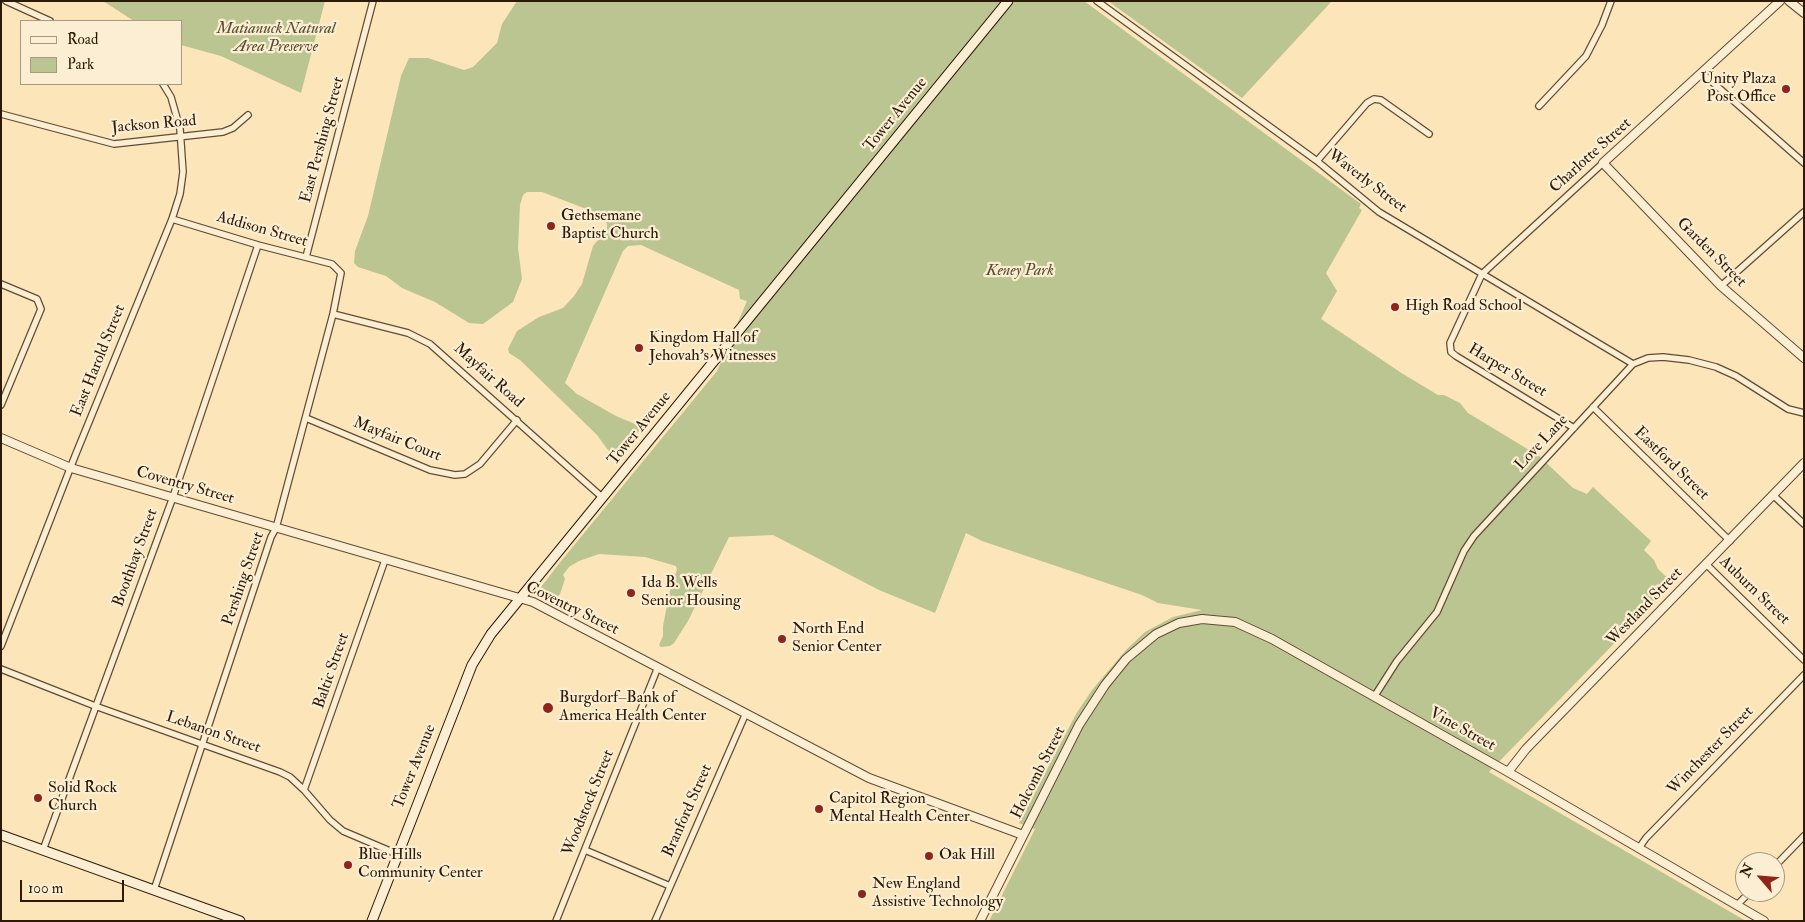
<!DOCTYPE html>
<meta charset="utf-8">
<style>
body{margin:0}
#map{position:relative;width:1805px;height:922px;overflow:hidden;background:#fbe5b9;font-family:"IM FELL Double Pica",serif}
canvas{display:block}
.frame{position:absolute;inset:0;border:2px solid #2c1907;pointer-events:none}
.legend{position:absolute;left:20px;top:20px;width:162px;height:65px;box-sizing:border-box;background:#fceed2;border:1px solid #a99981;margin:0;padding:6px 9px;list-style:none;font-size:15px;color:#2c1907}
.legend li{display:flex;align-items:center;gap:10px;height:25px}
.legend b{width:25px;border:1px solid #a99981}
.north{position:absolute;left:1735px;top:852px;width:50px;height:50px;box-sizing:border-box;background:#fceed2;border:1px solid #a99981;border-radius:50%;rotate:297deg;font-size:14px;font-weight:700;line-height:20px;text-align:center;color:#2c1907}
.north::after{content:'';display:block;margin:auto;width:18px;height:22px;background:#8f2418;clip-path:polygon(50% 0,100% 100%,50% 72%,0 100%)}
.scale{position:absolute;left:20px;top:880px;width:104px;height:22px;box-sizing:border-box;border:2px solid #2c1907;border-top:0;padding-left:6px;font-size:15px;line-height:18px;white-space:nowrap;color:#2c1907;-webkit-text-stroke:4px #fceed2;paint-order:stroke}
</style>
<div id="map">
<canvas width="1805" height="922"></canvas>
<div class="frame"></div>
<ul class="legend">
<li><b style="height:6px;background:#fceed2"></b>Road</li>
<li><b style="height:14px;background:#bbc592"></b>Park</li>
</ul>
<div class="north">N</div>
<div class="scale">100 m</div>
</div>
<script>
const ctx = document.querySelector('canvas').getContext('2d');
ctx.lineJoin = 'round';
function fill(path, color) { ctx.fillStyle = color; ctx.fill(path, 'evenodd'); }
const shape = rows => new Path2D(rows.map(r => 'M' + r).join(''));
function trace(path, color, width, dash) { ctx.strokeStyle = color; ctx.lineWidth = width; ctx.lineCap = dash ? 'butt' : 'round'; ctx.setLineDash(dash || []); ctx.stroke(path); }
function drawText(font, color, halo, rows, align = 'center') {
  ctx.font = font + ' "IM FELL Double Pica",serif'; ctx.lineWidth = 4.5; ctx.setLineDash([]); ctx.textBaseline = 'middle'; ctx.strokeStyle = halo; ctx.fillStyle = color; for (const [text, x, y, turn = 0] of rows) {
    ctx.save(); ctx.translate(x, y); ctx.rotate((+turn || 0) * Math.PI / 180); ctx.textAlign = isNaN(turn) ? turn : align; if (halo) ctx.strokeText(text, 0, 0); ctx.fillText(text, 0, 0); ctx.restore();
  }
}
fill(shape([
 [103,1,325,1,301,93,221,56,181,45,181,21,134,21],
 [517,1,1084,1,1361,204,1359,208,1362,210,1326,273,1337,291,1321,319,1403,374,1438,395,1444,395,1460,403,1468,413,1539,456,1573,488,1587,494,1593,487,1651,541,1644,550,1654,560,1658,569,1673,583,1489,772,1746,921,989,921,1035,829,1019,823,1076,714,1092,690,1126,650,1145,632,1173,617,1202,610,1158,603,1142,595,982,541,966,533,935,613,879,590,773,535,729,537,688,621,674,643,670,646,661,647,659,645,663,636,663,626,671,585,677,570,676,566,645,557,599,554,579,561,569,567,563,575,565,579,560,594,556,598,547,596,541,587,562,560,717,371,747,301,740,299,739,290,641,245,628,246,623,251,565,383,577,394,616,416,640,426,639,431,622,452,616,454,608,450,597,435,520,360,509,353,508,349,517,331,539,317,563,308,574,296,582,284,593,246,607,229,607,224,602,215,542,192,527,192,523,195,520,205,518,248,522,279,513,302,483,324,469,323,435,302,402,288,386,276,358,267,354,263,355,251,368,216,401,76,409,58,428,58,464,70,473,67,497,43,502,24],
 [1108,1,1332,1,1242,98]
]), '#bbc592');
const minor = shape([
 [6,1,50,21],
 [1097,1,1317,161,1379,212,1633,364],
 [1702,73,1804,163],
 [1539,106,1586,56,1602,25,1611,1],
 [1,114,114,144,223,132,233,128,248,115],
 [1317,161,1367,103,1374,99,1381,100,1429,134],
 [306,257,373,1],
 [1,284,37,299,41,309,1,405],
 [1721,286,1804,212],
 [333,314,408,333,430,344,603,498],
 [1593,407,1730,541],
 [306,418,430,470,455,475,465,474,480,464,517,420],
 [1574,428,1456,356,1451,352,1450,343,1482,274,1603,163],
 [1773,495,1804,524],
 [1706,564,1804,660],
 [1,646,75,456,172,219,180,194,183,172,180,129,171,97,163,84],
 [1,669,95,706,280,772,290,777,304,790,330,820,343,831,397,854],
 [1374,697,1397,661,1437,612,1464,551,1474,536,1633,364,1648,358,1663,357,1689,360,1716,367,1736,376,1788,409,1804,413],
 [304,790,385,560],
 [1639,848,1646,838,1804,675],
 [43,850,173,497,258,245],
 [585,850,670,886],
 [1775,866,1804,836],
 [154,890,271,537,276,528,333,314,341,273,332,264,258,245,172,219],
 [1737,905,1750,892],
 [556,921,658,667],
 [655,921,746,713]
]);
const tertiary = shape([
 [1780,1,1603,163,1721,286,1804,358],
 [1789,1,1804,13],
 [1,438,71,468,533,602,869,778,1023,835],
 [1508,772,1526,749,1804,463],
 [980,921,1079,725,1105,685,1126,659,1156,634,1179,623,1202,619,1235,622,1272,639,1508,772,1764,921]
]);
const secondary = shape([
 [1,835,240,921],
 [372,921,472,665,491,634,1008,1]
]);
trace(minor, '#604c34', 8);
trace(tertiary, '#604c34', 10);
trace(secondary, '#2c1907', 11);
trace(minor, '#fceed2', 5.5);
trace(tertiary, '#fceed2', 8);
trace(secondary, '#fceed2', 9);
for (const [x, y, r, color] of [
 [1786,89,5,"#8f2418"],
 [551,226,5,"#8f2418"],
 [1395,307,5,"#8f2418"],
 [639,348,5,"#8f2418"],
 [631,593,5,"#8f2418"],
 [782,639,5,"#8f2418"],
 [548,708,6,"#8f2418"],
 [38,798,5,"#8f2418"],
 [819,809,5,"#8f2418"],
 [929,856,5,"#8f2418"],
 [348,865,5,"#8f2418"],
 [862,894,5,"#8f2418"]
]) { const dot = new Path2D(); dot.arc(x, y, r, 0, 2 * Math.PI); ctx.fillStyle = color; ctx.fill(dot); trace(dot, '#fceed2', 2); }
drawText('italic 16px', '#574d31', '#fceed2', [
 ["Matianuck Natural",276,30],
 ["Area Preserve",276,48],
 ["Keney Park",1020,272]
]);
drawText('16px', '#2c1907', '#fceed2', [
 ["Unity Plaza",1776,80,"right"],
 ["Post Office",1776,98,"right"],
 ["Gethsemane",561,217],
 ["Baptist Church",561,235],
 ["High Road School",1405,307],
 ["Kingdom Hall of",649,339],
 ["Jehovah's Witnesses",649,357],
 ["Ida B. Wells",641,584],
 ["Senior Housing",641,602],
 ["North End",792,630],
 ["Senior Center",792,648],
 ["Burgdorf–Bank of",559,699],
 ["America Health Center",559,717],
 ["Solid Rock",48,789],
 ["Church",48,807],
 ["Capitol Region",829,800],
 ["Mental Health Center",829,818],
 ["Blue Hills",358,856],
 ["Community Center",358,874],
 ["Oak Hill",939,856],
 ["New England",872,885],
 ["Assistive Technology",872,903]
], 'left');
drawText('16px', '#2c1907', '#fceed2', [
 ["Tower Avenue",896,115,-51],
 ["Jackson Road",154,125,-5],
 ["East Pershing Street",323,140,-75],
 ["Charlotte Street",1591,156,-42],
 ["Waverly Street",1367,182,37],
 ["Addison Street",262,230,16],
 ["Garden Street",1711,253,45],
 ["East Harold Street",99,361,-68],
 ["Harper Street",1507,371,31],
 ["Mayfair Road",488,376,42],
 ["Tower Avenue",640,429,-51],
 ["Mayfair Court",397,440,22],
 ["Love Lane",1542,443,-47],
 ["Eastford Street",1671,464,44],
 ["Coventry Street",185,486,16],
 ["Boothbay Street",136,558,-70],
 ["Pershing Street",244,579,-71],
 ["Auburn Street",1754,591,44],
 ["Westland Street",1645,607,-46],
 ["Coventry Street",572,609,26],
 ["Baltic Street",332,671,-71],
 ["Vine Street",1462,730,29],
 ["Lebanon Street",213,733,19],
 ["Winchester Street",1711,751,-46],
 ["Tower Avenue",415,767,-68],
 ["Holcomb Street",1039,773,-63],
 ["Woodstock Street",589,803,-68],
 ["Branford Street",688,811,-66]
]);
</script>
